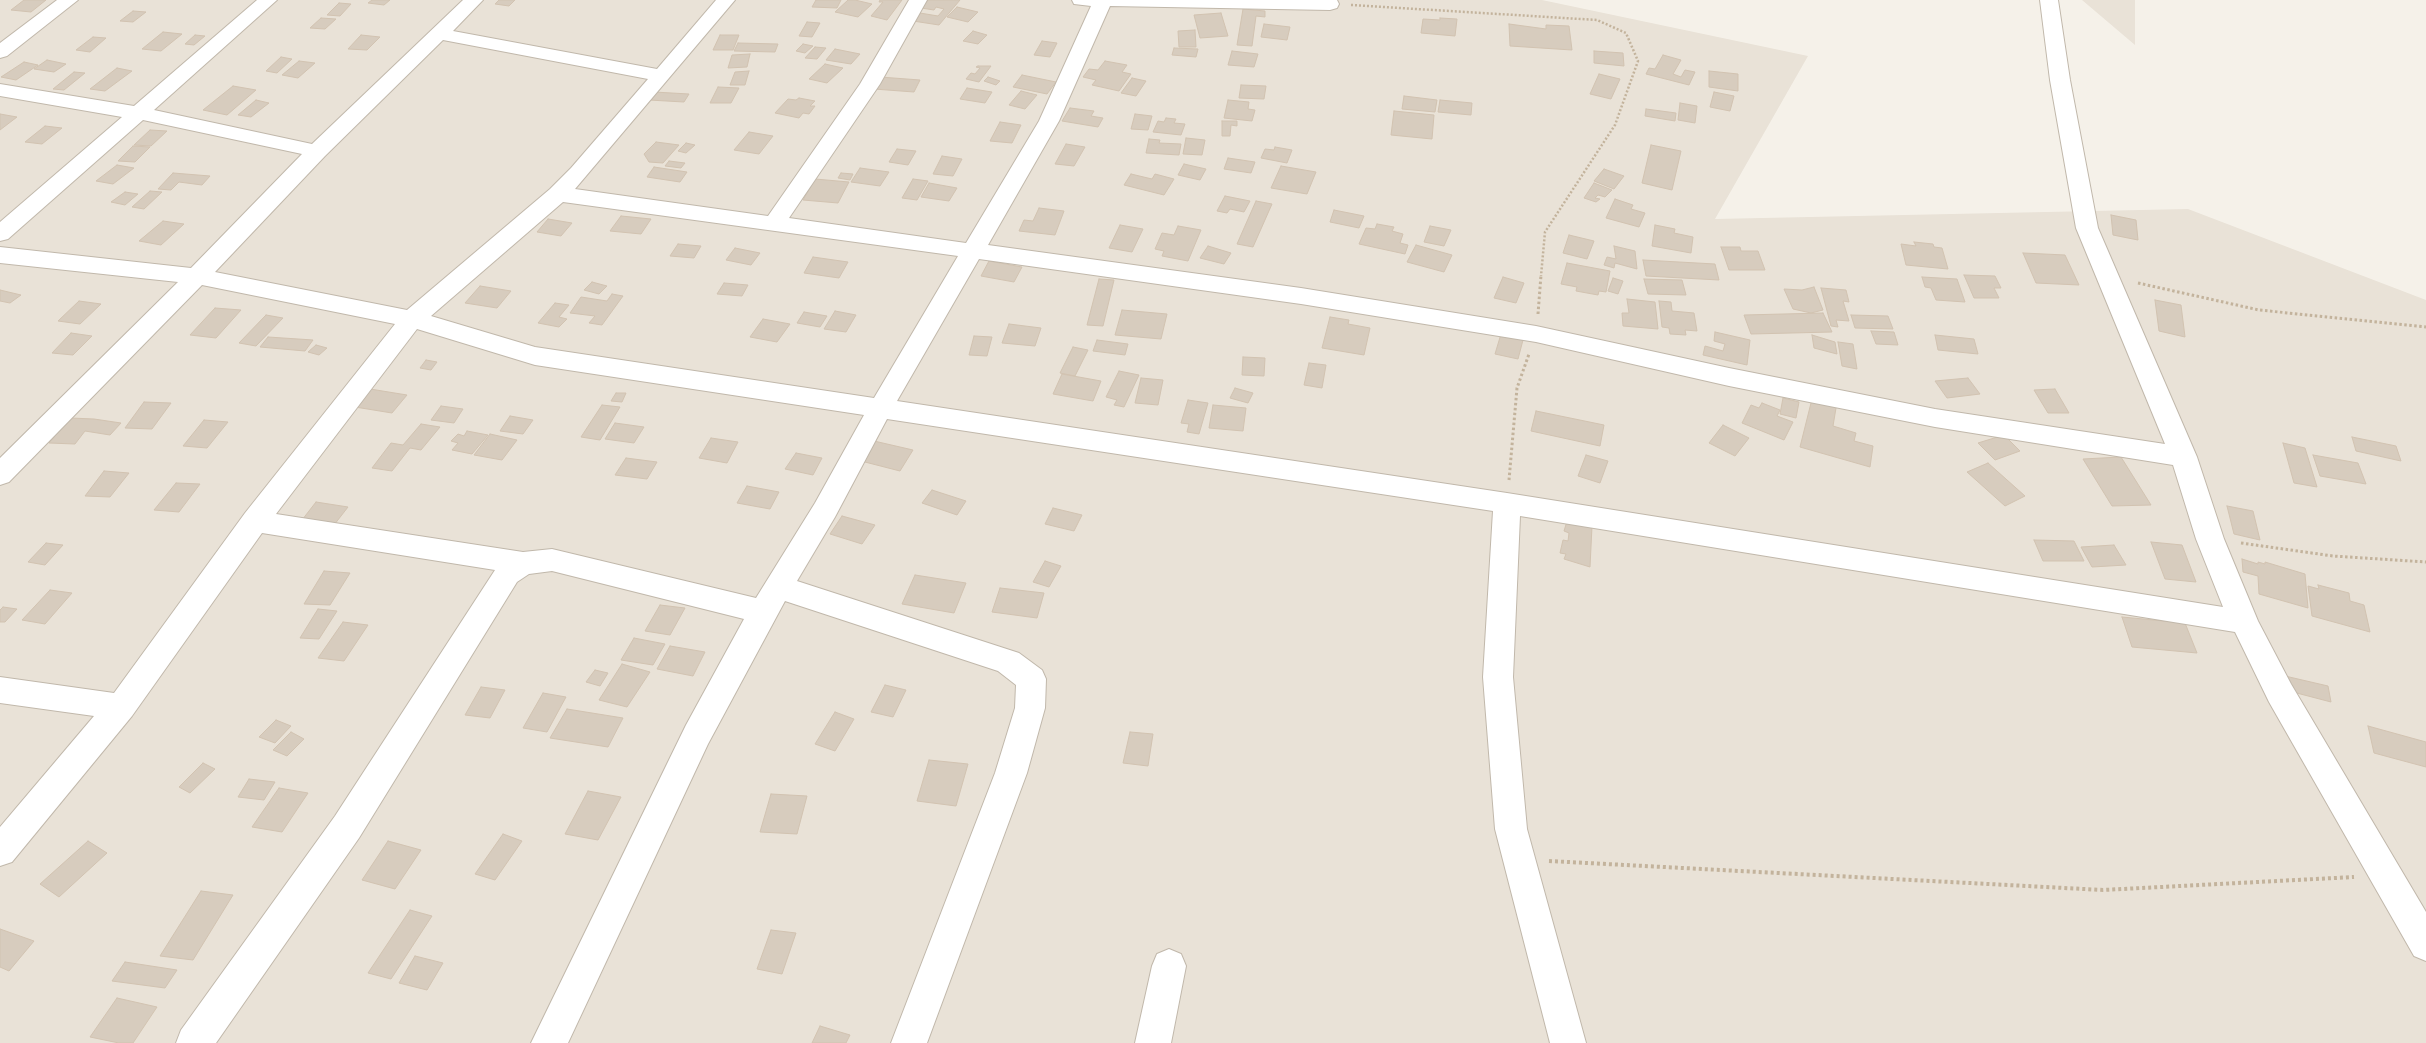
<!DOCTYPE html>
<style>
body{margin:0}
canvas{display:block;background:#f5f1e9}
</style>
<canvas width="2426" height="1043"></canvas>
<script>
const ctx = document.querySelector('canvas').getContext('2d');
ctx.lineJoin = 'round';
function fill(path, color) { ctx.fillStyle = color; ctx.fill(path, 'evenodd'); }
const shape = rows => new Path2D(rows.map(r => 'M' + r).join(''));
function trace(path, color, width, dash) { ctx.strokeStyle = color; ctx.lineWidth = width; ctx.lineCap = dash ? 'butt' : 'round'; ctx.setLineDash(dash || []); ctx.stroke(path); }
fill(shape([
 [0,0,1542,0,1808,56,1715,219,2188,209,2426,300,2426,1043,0,1043],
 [2082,0,2135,0,2135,45]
]), '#e9e2d7');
const building = shape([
 [24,0,46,0,31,12,11,10,24,0],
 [372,0,390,0,384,5,368,3,372,0],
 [499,0,515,0,509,6,495,4,499,0],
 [816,0,841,0,837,8,812,7,816,0],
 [848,0,855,0,872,4,858,17,835,12,848,0],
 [880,0,902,0,887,20,871,16,883,2,879,2,880,0],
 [928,0,960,0,939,25,913,21,920,13,938,16,944,9,936,7,934,10,921,8,928,0],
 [339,3,351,4,340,16,327,15,339,3],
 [957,7,978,12,968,22,947,17,957,7],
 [1243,9,1265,11,1265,17,1256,16,1252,46,1237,45,1243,9],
 [133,11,146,12,133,22,120,21,133,11],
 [1221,13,1228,36,1200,38,1194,15,1221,13],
 [321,18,336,19,325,29,310,28,321,18],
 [1440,18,1457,19,1455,36,1421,33,1423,19,1440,20,1440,18],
 [807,22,820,23,812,37,799,36,807,22],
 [1264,24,1290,27,1287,40,1261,37,1264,24],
 [1509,24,1546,29,1546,25,1569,26,1572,50,1510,46,1509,24],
 [1195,30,1196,47,1179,47,1178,31,1195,30],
 [973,31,987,35,978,44,963,41,973,31],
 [163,32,182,34,161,51,142,49,163,32],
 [195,35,205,36,194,45,185,44,195,35],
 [361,35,380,37,367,50,348,49,361,35],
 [720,35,739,35,733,50,713,50,720,35],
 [93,37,106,38,90,52,76,50,93,37],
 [1042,41,1057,43,1050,57,1034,55,1042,41],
 [738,43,778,44,775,52,734,51,738,43],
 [803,44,813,46,805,53,796,51,803,44],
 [815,47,826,48,817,59,805,58,815,47],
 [1174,48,1198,49,1196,57,1172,55,1174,48],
 [835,49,860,54,851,64,826,60,835,49],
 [1232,51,1258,54,1254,67,1228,65,1232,51],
 [1594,51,1623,53,1624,66,1594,63,1594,51],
 [750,54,747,67,728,68,732,55,750,54],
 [1663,55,1681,60,1673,74,1681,77,1685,70,1695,72,1689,85,1646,74,1649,68,1655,69,1663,55],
 [281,57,292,59,277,73,266,71,281,57],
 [47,60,66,64,54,72,34,69,47,60],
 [299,61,315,63,298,78,282,75,299,61],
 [1105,61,1127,65,1122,72,1131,74,1119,91,1092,85,1096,80,1083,77,1089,69,1098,70,1105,61],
 [24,62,38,65,16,80,1,77,24,62],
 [825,64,843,68,827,83,809,79,825,64],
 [978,66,991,66,979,82,966,79,971,73,975,74,980,68,976,67,978,66],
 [117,68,132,71,105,91,90,89,117,68],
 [749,71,745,85,730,85,735,72,749,71],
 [1709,71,1738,74,1738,91,1709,87,1709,71],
 [74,72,85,73,64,90,53,89,74,72],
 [1599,74,1620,79,1611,99,1590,94,1599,74],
 [1022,75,1056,82,1047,94,1013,87,1022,75],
 [880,77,920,80,914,92,874,89,880,77],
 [988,77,1000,81,996,85,984,81,988,77],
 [1132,78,1146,81,1136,96,1121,93,1132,78],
 [1241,85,1266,86,1264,99,1239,98,1241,85],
 [233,86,256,90,227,115,203,110,233,86],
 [718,87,739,88,731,103,710,103,718,87],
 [967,88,992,92,985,103,960,99,967,88],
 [1021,91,1037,95,1025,109,1009,105,1021,91],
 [654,92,689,94,684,102,649,100,654,92],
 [1714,92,1734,96,1730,111,1710,107,1714,92],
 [1404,96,1437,100,1435,112,1402,109,1404,96],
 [799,98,815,101,810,106,815,106,809,114,803,113,799,118,775,113,788,99,796,100,799,98],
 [256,100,269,103,251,117,238,115,256,100],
 [1228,100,1249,102,1248,109,1255,110,1252,121,1224,118,1228,100],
 [1440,100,1472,103,1471,115,1438,112,1440,100],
 [1680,103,1697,106,1695,123,1678,120,1680,103],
 [1070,108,1094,111,1091,116,1103,118,1098,127,1062,121,1070,108],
 [1646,109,1676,113,1675,121,1645,116,1646,109],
 [1394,111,1434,115,1432,139,1391,135,1394,111],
 [0,114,17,117,0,130,0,114],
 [1135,114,1152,116,1148,130,1131,129,1135,114],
 [1166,118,1176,119,1174,123,1185,124,1181,135,1153,132,1158,121,1164,122,1166,118],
 [1222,121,1237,121,1237,126,1231,125,1230,136,1222,136,1222,121],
 [1000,122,1021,125,1012,143,990,141,1000,122],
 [45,126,62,128,42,144,25,142,45,126],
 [150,130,167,131,151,146,134,145,150,130],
 [749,132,773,136,759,154,734,150,749,132],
 [1186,138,1205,140,1202,155,1183,154,1186,138],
 [1149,139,1160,140,1159,143,1181,144,1179,155,1146,153,1149,139],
 [656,142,679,145,663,163,649,162,644,154,656,142],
 [686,143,695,145,686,153,678,151,686,143],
 [1066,144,1085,147,1074,166,1055,164,1066,144],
 [1651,145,1681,151,1672,190,1642,183,1651,145],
 [133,146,150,147,135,162,118,161,133,146],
 [1275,147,1292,150,1287,163,1261,158,1265,149,1274,150,1275,147],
 [897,149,916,151,908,165,889,162,897,149],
 [942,156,962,159,953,176,933,174,942,156],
 [1228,158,1255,162,1251,173,1224,169,1228,158],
 [669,161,685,163,681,168,665,166,669,161],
 [1184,164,1206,169,1200,180,1178,175,1184,164],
 [117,165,134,168,113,184,96,181,117,165],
 [1281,166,1316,172,1307,194,1271,188,1281,166],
 [654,167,687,172,680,182,647,177,654,167],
 [860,168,889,172,880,186,851,182,860,168],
 [1604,169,1624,176,1614,189,1594,181,1604,169],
 [173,173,210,176,202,185,179,182,171,190,158,189,173,173],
 [841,173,853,174,850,180,838,178,841,173],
 [1131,174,1152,179,1155,174,1174,179,1164,195,1124,185,1131,174],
 [815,179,849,182,838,203,803,200,815,179],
 [913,179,928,181,917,200,902,198,913,179],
 [929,183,957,188,949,201,921,197,929,183],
 [1594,183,1612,190,1605,197,1598,195,1595,198,1600,199,1596,202,1584,198,1594,183],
 [150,191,162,192,144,209,132,207,150,191],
 [125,192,138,194,125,205,111,202,125,192],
 [1225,196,1250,201,1244,212,1230,209,1227,213,1217,211,1225,196],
 [1615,199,1633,205,1631,209,1645,213,1639,227,1606,218,1615,199],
 [1256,201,1272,204,1253,247,1237,244,1256,201],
 [1039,208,1064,211,1055,235,1019,231,1024,220,1033,221,1039,208],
 [1334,210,1364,216,1359,228,1330,222,1334,210],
 [2111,215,2136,220,2138,240,2113,235,2111,215],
 [621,216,651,219,641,234,610,231,621,216],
 [548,219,572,223,561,236,537,232,548,219],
 [163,221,184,224,161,245,139,241,163,221],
 [1377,224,1394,227,1392,231,1403,234,1400,243,1408,245,1405,254,1359,244,1366,228,1375,229,1377,224],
 [1120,225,1143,229,1132,252,1109,248,1120,225],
 [1655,225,1675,229,1674,233,1693,237,1691,253,1652,246,1655,225],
 [1178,226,1201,230,1188,261,1162,256,1164,251,1155,249,1162,233,1174,235,1178,226],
 [1430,226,1451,230,1444,246,1424,242,1430,226],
 [1569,235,1594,241,1587,259,1563,253,1569,235],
 [1914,242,1933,244,1934,247,1942,248,1948,269,1906,265,1901,244,1916,246,1914,242],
 [678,244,701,246,694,258,670,256,678,244],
 [1416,245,1452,255,1444,272,1407,262,1416,245],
 [1208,246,1231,253,1224,264,1200,258,1208,246],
 [1614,246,1635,251,1637,269,1615,263,1614,268,1604,265,1607,257,1616,259,1614,246],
 [1721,247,1740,247,1741,251,1758,251,1765,270,1729,270,1721,247],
 [735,248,760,253,751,265,726,260,735,248],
 [2023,253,2065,255,2079,285,2036,283,2023,253],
 [813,257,848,262,839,278,804,273,813,257],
 [1643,260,1715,264,1719,280,1646,276,1643,260],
 [989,261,1022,267,1014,282,981,276,989,261],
 [1567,263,1610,271,1606,292,1599,291,1598,295,1576,291,1577,287,1561,284,1567,263],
 [1964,275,1995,276,2001,288,1994,288,1999,298,1974,298,1964,275],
 [1503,277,1524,283,1516,303,1494,298,1503,277],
 [1922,277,1957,279,1965,302,1936,300,1931,288,1925,287,1922,277],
 [1613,278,1623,281,1618,294,1608,291,1613,278],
 [1099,279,1114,280,1103,326,1087,325,1099,279],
 [1644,279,1682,280,1686,295,1648,294,1644,279],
 [592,282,607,286,599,294,584,290,592,282],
 [724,283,748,285,742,296,717,294,724,283],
 [480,286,511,291,497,308,465,303,480,286],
 [1814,287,1823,310,1811,313,1793,309,1784,289,1802,290,1814,287],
 [1821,288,1846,290,1849,302,1843,301,1849,321,1836,320,1838,327,1831,326,1821,288],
 [0,290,21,295,10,303,0,301,0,290],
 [612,294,623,296,602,325,589,323,595,316,570,313,581,297,607,301,612,294],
 [1627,299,1655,302,1658,329,1623,326,1622,313,1629,313,1627,299],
 [2155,300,2181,305,2185,337,2159,331,2155,300],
 [79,301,101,304,80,324,58,321,79,301],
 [1659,301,1671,302,1672,311,1694,313,1697,331,1685,330,1686,335,1670,334,1669,328,1662,327,1659,301],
 [555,303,569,305,559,317,567,319,559,327,538,323,555,303],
 [215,308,241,310,216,338,190,335,215,308],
 [1122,310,1167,314,1161,339,1115,335,1122,310],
 [835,311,856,315,846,332,824,329,835,311],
 [804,312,827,316,820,327,797,323,804,312],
 [1823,313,1832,332,1751,334,1744,315,1823,313],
 [266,315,283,318,256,346,239,343,266,315],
 [1851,315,1888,316,1893,329,1855,328,1851,315],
 [1330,317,1349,320,1348,324,1370,328,1364,355,1322,348,1330,317],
 [763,319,790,324,777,342,750,337,763,319],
 [1009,324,1041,328,1035,346,1002,343,1009,324],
 [1871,331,1894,332,1898,345,1876,344,1871,331],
 [1715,332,1750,340,1747,365,1703,355,1705,346,1723,351,1725,344,1714,341,1715,332],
 [71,333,92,336,73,355,52,353,71,333],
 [1501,334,1523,340,1518,359,1495,354,1501,334],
 [1812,335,1835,342,1837,354,1814,348,1812,335],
 [1935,335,1974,339,1978,354,1938,350,1935,335],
 [974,336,992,337,987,356,969,355,974,336],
 [268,337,313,340,305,351,260,347,268,337],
 [1097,340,1128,344,1125,355,1093,351,1097,340],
 [1838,342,1853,344,1857,369,1842,366,1838,342],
 [316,345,327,348,319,355,308,352,316,345],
 [1073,347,1088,350,1075,376,1060,373,1073,347],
 [1243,357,1265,358,1264,376,1242,375,1243,357],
 [426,360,437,362,431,370,420,368,426,360],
 [1309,363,1326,365,1322,388,1304,385,1309,363],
 [1119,371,1139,375,1124,407,1114,405,1117,400,1106,397,1119,371],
 [1062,374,1101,381,1093,401,1053,394,1062,374],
 [1141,378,1163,380,1158,405,1135,403,1141,378],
 [1968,378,1980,394,1947,398,1935,381,1968,378],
 [1235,388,1253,393,1248,403,1230,398,1235,388],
 [370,389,407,395,392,413,355,407,370,389],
 [2055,389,2069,413,2048,413,2034,390,2055,389],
 [616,393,626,393,622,402,611,401,616,393],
 [1813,395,1837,402,1833,426,1856,433,1854,441,1873,446,1870,467,1800,447,1813,395],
 [1783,398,1799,402,1796,418,1780,414,1783,398],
 [1188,400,1208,403,1199,434,1187,432,1189,424,1181,423,1188,400],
 [144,402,171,403,152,429,125,428,144,402],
 [1762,403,1780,410,1777,416,1793,422,1784,440,1742,423,1751,405,1759,408,1762,403],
 [602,405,620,407,600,440,581,437,602,405],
 [1213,405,1246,408,1243,431,1209,428,1213,405],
 [441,406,463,409,454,423,431,420,441,406],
 [1536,411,1604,425,1600,446,1531,431,1536,411],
 [510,416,533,420,523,434,500,431,510,416],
 [70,418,94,419,121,423,110,435,85,431,75,444,49,443,70,418],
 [204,420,228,422,207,448,183,446,204,420],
 [615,423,644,427,634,443,605,439,615,423],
 [421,424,440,427,421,450,410,448,392,471,372,468,391,443,403,445,421,424],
 [1723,425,1749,438,1735,456,1709,443,1723,425],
 [467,431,488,435,472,454,452,450,458,443,451,441,458,434,464,436,467,431],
 [490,434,517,440,502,460,474,455,490,434],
 [2004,435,2020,451,1995,460,1978,443,2004,435],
 [2352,437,2396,446,2401,461,2356,451,2352,437],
 [711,438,738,442,727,463,699,458,711,438],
 [874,441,913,450,900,471,861,461,874,441],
 [2283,443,2305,448,2317,487,2294,483,2283,443],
 [796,453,822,458,813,475,785,469,796,453],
 [1586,455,1608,461,1600,483,1578,476,1586,455],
 [2313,455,2358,463,2366,484,2320,476,2313,455],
 [2121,457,2151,505,2112,506,2083,459,2121,457],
 [626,458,657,462,647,479,615,475,626,458],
 [1988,463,2025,496,2005,506,1967,472,1988,463],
 [104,471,129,473,110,497,85,496,104,471],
 [176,483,200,484,179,512,154,510,176,483],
 [747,486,779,492,770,509,737,503,747,486],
 [932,490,966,501,957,515,922,503,932,490],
 [316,502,348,507,334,525,302,520,316,502],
 [2227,506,2253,511,2260,540,2234,534,2227,506],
 [1053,508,1082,515,1074,531,1045,524,1053,508],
 [842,516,875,525,862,544,830,534,842,516],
 [1568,518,1592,526,1590,567,1564,559,1566,554,1560,553,1563,540,1568,541,1569,533,1564,531,1568,518],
 [2034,540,2074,541,2084,561,2043,561,2034,540],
 [2151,542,2182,545,2196,582,2165,579,2151,542],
 [46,543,63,545,45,565,28,562,46,543],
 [2114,545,2126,565,2092,567,2081,547,2114,545],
 [2242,559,2258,564,2258,562,2265,564,2265,562,2305,574,2308,608,2259,594,2258,576,2243,572,2242,559],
 [1045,561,1061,566,1049,587,1033,582,1045,561],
 [324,571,350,573,330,605,304,604,324,571],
 [915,575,966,583,954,613,902,604,915,575],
 [2318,585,2349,593,2350,601,2364,605,2370,632,2312,616,2308,586,2319,589,2318,585],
 [1000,588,1044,593,1037,618,992,612,1000,588],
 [50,590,72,593,45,624,22,620,50,590],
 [660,605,685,608,670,635,645,631,660,605],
 [3,607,17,609,5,622,0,622,0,610,3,607],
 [318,609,337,611,319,639,300,638,318,609],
 [2122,617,2185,623,2197,653,2132,647,2122,617],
 [343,622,368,625,344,661,318,658,343,622],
 [634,638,665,644,653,665,621,660,634,638],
 [670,646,705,652,693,676,657,669,670,646],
 [622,664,650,672,627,707,599,700,622,664],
 [595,670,608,673,600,686,586,682,595,670],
 [2285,676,2328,686,2331,702,2289,691,2285,676],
 [885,685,906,690,893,717,871,712,885,685],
 [481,687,505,690,490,718,465,715,481,687],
 [543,693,566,697,547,732,523,728,543,693],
 [567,709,623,718,608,747,550,738,567,709],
 [835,712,854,719,835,751,815,744,835,712],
 [276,720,291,726,275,743,259,737,276,720],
 [2368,726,2426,742,2426,767,2374,753,2368,726],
 [291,732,304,739,287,756,273,750,291,732],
 [1130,732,1153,734,1148,766,1123,763,1130,732],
 [929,760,968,764,956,806,917,801,929,760],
 [203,763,215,769,190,793,179,787,203,763],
 [249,779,275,782,264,800,238,797,249,779],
 [279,788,308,793,282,832,252,827,279,788],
 [588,791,621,797,598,840,565,834,588,791],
 [771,794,807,796,797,834,760,832,771,794],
 [503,834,522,841,495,880,475,874,503,834],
 [88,841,107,853,59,897,40,884,88,841],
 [388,841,421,850,395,889,362,880,388,841],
 [201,891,233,895,193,960,160,956,201,891],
 [410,910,432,916,391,979,368,973,410,910],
 [0,929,34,941,9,971,0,967,0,929],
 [771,930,796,933,782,974,757,969,771,930],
 [415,956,443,963,427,990,399,983,415,956],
 [125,962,177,970,165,988,112,981,125,962],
 [117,998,157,1007,133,1043,119,1043,90,1037,117,998],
 [820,1026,850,1035,846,1043,812,1043,820,1026]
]);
fill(building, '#d7ccbe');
trace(building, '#d2c3b1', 1);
const minor = shape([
 [57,0,78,0,7,56,0,58,0,43,57,0],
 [257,0,277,0,154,110,312,144,463,0,483,0,453,31,657,69,716,0,735,0,575,189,768,216,860,84,909,0,927,0,880,84,789,218,966,243,1039,121,1091,6,1074,4,1072,0,1337,0,1339,4,1337,8,1330,10,1110,6,1059,121,988,245,1301,288,1536,326,1729,368,1935,409,2165,444,2076,228,2050,80,2040,0,2058,0,2070,80,2098,228,2197,457,2224,539,2258,621,2291,684,2426,912,2426,961,2414,956,2269,702,2235,632,1520,516,1513,677,1527,829,1586,1043,1550,1043,1495,829,1483,677,1493,511,887,419,835,517,797,581,1019,653,1042,670,1046,679,1045,708,1027,773,927,1043,891,1043,995,773,1015,708,1016,685,998,671,785,601,708,744,568,1043,531,1043,686,725,744,619,552,571,529,574,517,582,359,838,216,1043,176,1043,181,1030,335,816,495,570,262,533,132,716,12,862,0,866,0,827,94,716,0,703,0,677,114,693,245,513,395,324,202,285,9,482,0,485,0,458,178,282,0,263,0,247,191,268,302,154,143,120,8,239,0,241,0,222,122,117,0,96,0,84,134,106,257,0],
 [443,40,648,79,571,168,550,189,407,310,215,272,325,156,443,40],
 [563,202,958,256,874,398,535,347,431,316,563,202],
 [979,259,1301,304,1536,342,1729,386,1935,427,2173,465,2196,539,2223,607,1507,493,897,401,979,259],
 [417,329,535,365,864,415,815,503,756,598,552,549,523,552,276,514,417,329],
 [1169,949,1181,954,1186,966,1171,1043,1135,1043,1152,966,1157,954,1169,949]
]);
trace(minor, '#c1b8ab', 2);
trace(shape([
 [1351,5,1597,20,1626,33,1638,61,1615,125,1545,232,1541,276]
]), '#c3b39c', 2.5, [2, 2]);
trace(shape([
 [2138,283,2259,310,2426,327],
 [1538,314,1541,275],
 [1509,480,1517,388,1529,354],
 [2241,543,2333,556,2426,562]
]), '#c3b39c', 3, [2.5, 2.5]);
trace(shape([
 [1549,861,2103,890,2354,877]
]), '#c3b39c', 4, [3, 3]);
fill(minor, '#fff');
</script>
